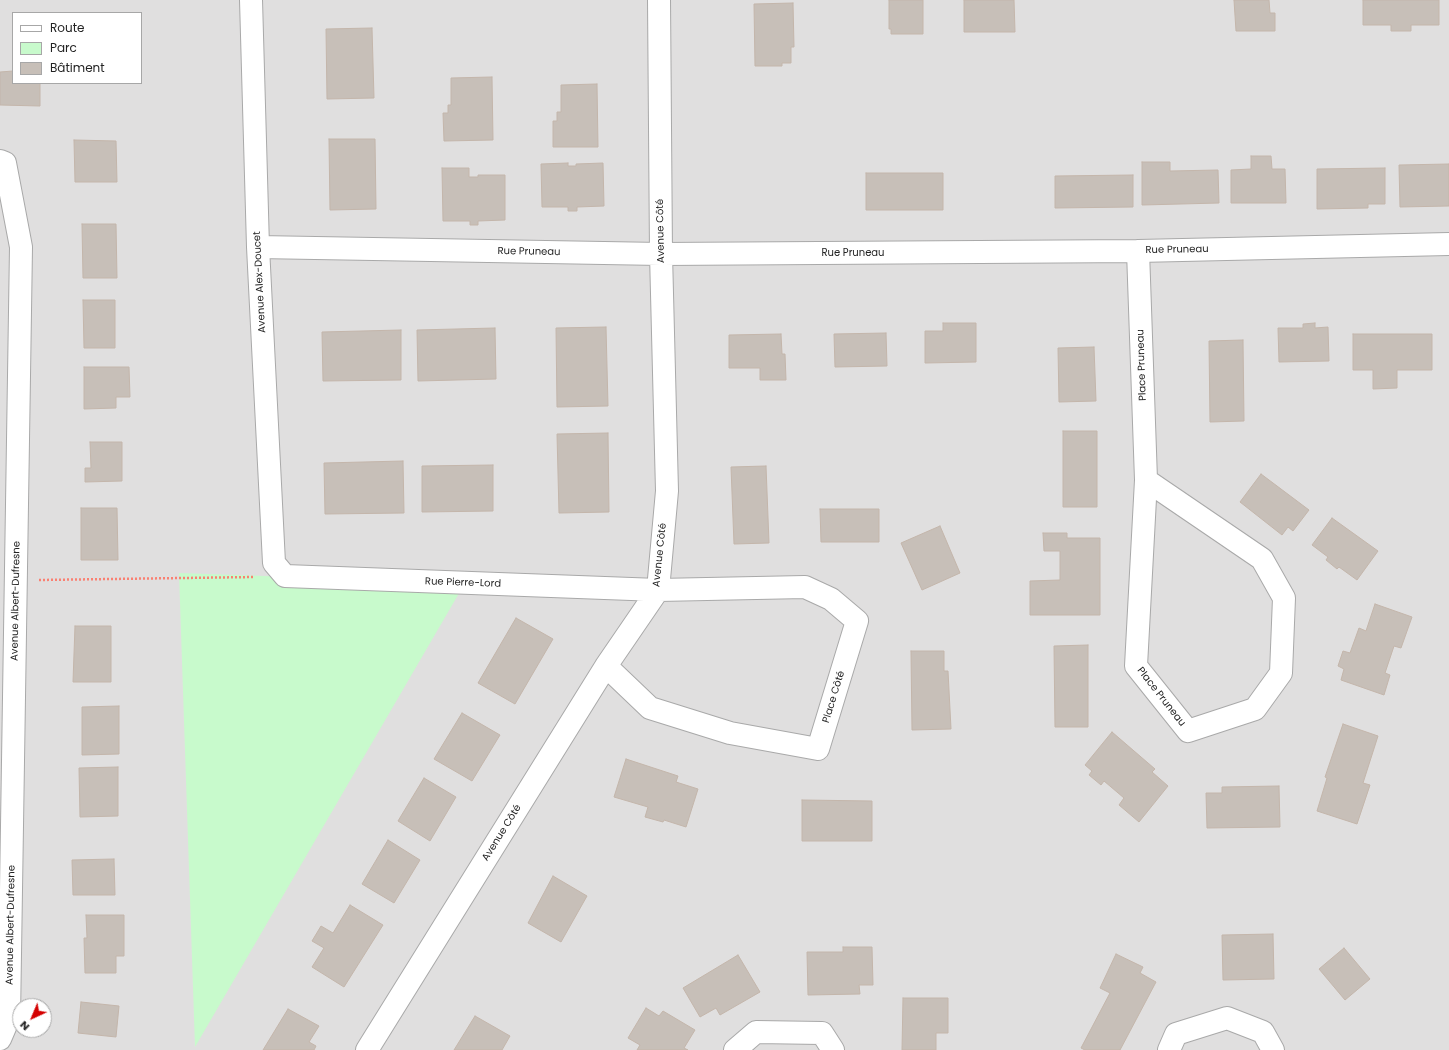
<!DOCTYPE html>
<meta charset="utf-8">
<style>
body{margin:0}
#map{position:relative;width:1449px;height:1050px;overflow:hidden;background:#f2efe9;font-family:Poppins,sans-serif}
canvas{display:block}
.legend{position:absolute;left:12px;top:12px;width:130px;height:72px;box-sizing:border-box;background:#fff;border:1px solid #a7a7a7;margin:0;padding:5px 7px;list-style:none;font-size:12px;color:#222}
.legend li{display:flex;align-items:center;gap:8px;height:20px}
.legend b{width:20px;border:1px solid #a7a7a7}
.north{position:absolute;left:12px;top:998px;width:40px;height:40px;box-sizing:border-box;background:#fff;border:1px solid #a7a7a7;border-radius:50%;rotate:224deg;font-size:11px;font-weight:700;line-height:16px;text-align:center;color:#222}
.north::after{content:'';display:block;margin:auto;width:14px;height:18px;background:#d40000;clip-path:polygon(50% 0,100% 100%,50% 72%,0 100%)}
</style>
<div id="map">
<canvas width="1449" height="1050"></canvas>
<ul class="legend">
<li><b style="height:5px;background:#fff"></b>Route</li>
<li><b style="height:11px;background:#c8facc"></b>Parc</li>
<li><b style="height:11px;background:#c7bfb8"></b>Bâtiment</li>
</ul>
<div class="north">N</div>
</div>
<script>
const ctx = document.querySelector('canvas').getContext('2d');
ctx.lineJoin = 'round';
function fill(path, color) { ctx.fillStyle = color; ctx.fill(path, 'evenodd'); }
const shape = rows => new Path2D(rows.map(r => 'M' + r).join(''));
function trace(path, color, width, dash) { ctx.strokeStyle = color; ctx.lineWidth = width; ctx.lineCap = dash ? 'butt' : 'round'; ctx.setLineDash(dash || []); ctx.stroke(path); }
function drawText(font, color, halo, rows, align = 'center') {
  ctx.font = font + ' Poppins,sans-serif'; ctx.lineWidth = 3.5; ctx.setLineDash([]); ctx.textBaseline = 'middle'; ctx.strokeStyle = halo; ctx.fillStyle = color; for (const [text, x, y, turn = 0] of rows) {
    ctx.save(); ctx.translate(x, y); ctx.rotate((+turn || 0) * Math.PI / 180); ctx.textAlign = isNaN(turn) ? turn : align; if (halo) ctx.strokeText(text, 0, 0); ctx.fillText(text, 0, 0); ctx.restore();
  }
}
fill(shape([
 [0,0,1449,0,1449,1050,0,1050],
 [13,13,141,13,141,83,13,83],
 [20,1006,44,1006,44,1030,20,1030]
]), '#e0dfdf');
fill(shape([
 [179,573,465,583,195,1047]
]), '#c8facc');
const building = shape([
 [889,0,923,0,923,34,891,34,891,29,889,29,889,0],
 [964,0,1014,0,1015,32,964,32,964,0],
 [1234,0,1269,0,1270,13,1275,13,1275,31,1236,31,1234,0],
 [1363,0,1439,0,1439,25,1411,25,1411,31,1391,31,1391,25,1363,25,1363,0],
 [793,3,794,47,791,47,791,63,782,63,782,66,755,66,754,4,793,3],
 [372,28,374,98,327,99,326,29,372,28],
 [13,71,13,83,40,83,40,106,0,105,0,72,13,71],
 [492,77,493,140,444,141,443,113,448,113,448,105,451,105,451,78,492,77],
 [597,84,598,147,553,147,553,121,557,121,557,112,561,112,561,85,597,84],
 [329,139,375,139,376,209,330,210,329,139],
 [74,140,116,141,117,182,75,182,74,140],
 [1251,156,1271,156,1272,169,1285,169,1286,203,1231,203,1231,170,1251,169,1251,156],
 [1142,162,1170,162,1170,171,1218,170,1219,203,1142,205,1142,162],
 [568,163,568,166,576,166,576,164,603,163,604,206,577,207,577,211,568,211,568,207,542,207,541,164,568,163],
 [1449,164,1449,206,1400,207,1399,165,1449,164],
 [442,168,469,168,469,177,478,177,478,175,505,175,505,220,478,221,478,225,470,225,470,221,443,221,442,168],
 [1385,168,1385,204,1368,204,1368,208,1317,209,1317,169,1385,168],
 [866,173,943,173,943,210,866,210,866,173],
 [1133,175,1133,207,1055,208,1055,176,1133,175],
 [82,224,116,224,117,278,83,278,82,224],
 [83,300,115,300,115,348,84,348,83,300],
 [943,323,976,323,976,362,925,363,925,331,943,331,943,323],
 [1315,323,1315,328,1328,327,1329,361,1279,362,1278,328,1303,328,1303,324,1315,323],
 [606,327,608,406,557,407,556,328,606,327],
 [495,328,496,379,418,381,417,330,495,328],
 [401,330,401,380,323,381,322,332,401,330],
 [886,333,887,366,835,367,834,334,886,333],
 [781,334,782,354,785,354,786,380,760,380,760,368,729,368,729,335,781,334],
 [1353,334,1432,334,1432,370,1397,370,1397,388,1373,389,1373,370,1353,370,1353,334],
 [1243,340,1244,421,1210,422,1209,341,1243,340],
 [1094,347,1096,401,1059,402,1058,348,1094,347],
 [84,367,129,367,130,397,116,397,116,408,84,409,84,367],
 [1063,431,1097,431,1097,507,1063,507,1063,431],
 [608,433,609,512,559,513,557,434,608,433],
 [90,442,122,442,122,481,85,482,85,468,91,468,90,442],
 [403,461,404,513,325,514,324,463,403,461],
 [493,465,493,511,422,512,422,466,493,465],
 [766,466,769,543,734,544,731,467,766,466],
 [1261,474,1309,510,1293,531,1288,527,1282,535,1240,502,1261,474],
 [81,508,117,508,118,560,81,560,81,508],
 [820,509,879,509,879,542,821,542,820,509],
 [1332,518,1378,551,1357,580,1339,567,1337,569,1326,560,1328,557,1312,545,1332,518],
 [940,526,960,573,922,590,901,543,940,526],
 [1043,533,1067,533,1067,538,1100,538,1100,615,1030,615,1030,581,1060,580,1060,551,1044,551,1043,533],
 [1375,604,1412,617,1401,648,1394,646,1385,673,1390,675,1384,695,1341,680,1344,669,1338,666,1343,651,1350,653,1359,628,1366,631,1375,604],
 [516,618,553,639,515,704,478,683,516,618],
 [75,626,111,626,111,682,73,682,75,626],
 [1088,645,1088,727,1055,727,1054,646,1088,645],
 [911,651,944,651,944,671,948,671,951,729,912,730,911,651],
 [119,706,119,754,82,755,82,707,119,706],
 [462,713,500,735,472,781,434,759,462,713],
 [1343,724,1378,736,1363,783,1370,785,1357,824,1317,811,1327,778,1325,777,1343,724],
 [1112,732,1155,769,1152,772,1168,786,1139,822,1119,805,1124,798,1104,781,1101,785,1089,775,1092,771,1085,765,1112,732],
 [626,759,678,776,676,782,698,789,686,827,664,820,663,822,645,817,648,807,614,797,626,759],
 [118,767,118,816,80,817,79,768,118,767],
 [424,778,456,797,430,841,398,821,424,778],
 [1279,786,1280,827,1207,828,1206,793,1222,793,1222,787,1279,786],
 [802,800,872,801,872,841,802,841,802,800],
 [388,840,420,860,394,903,362,884,388,840],
 [114,859,115,895,73,895,72,860,114,859],
 [553,876,587,896,561,942,528,923,553,876],
 [350,905,383,925,344,987,312,967,324,948,312,941,321,926,333,933,350,905],
 [86,915,124,915,124,956,116,956,116,973,85,973,84,938,87,938,86,915],
 [1273,934,1274,979,1223,980,1222,935,1273,934],
 [843,947,872,947,873,985,859,985,860,994,808,995,807,952,843,952,843,947],
 [1344,948,1370,979,1345,1000,1319,969,1344,948],
 [1116,954,1143,967,1140,973,1156,982,1120,1050,1085,1050,1081,1048,1110,993,1100,988,1116,954],
 [738,955,760,992,720,1015,716,1008,700,1017,683,988,738,955],
 [903,998,948,998,948,1033,936,1033,936,1050,902,1050,903,998],
 [81,1002,119,1006,116,1037,78,1033,81,1002],
 [646,1008,659,1016,663,1011,695,1030,684,1048,688,1050,637,1050,640,1045,628,1038,646,1008],
 [288,1009,319,1026,309,1042,316,1046,314,1050,263,1050,288,1009],
 [475,1016,510,1036,502,1050,454,1050,475,1016]
]);
fill(building, '#c7bfb8');
trace(building, '#c4b6ab', 1);
const street = shape([
 [251,0,258,247,274,563,285,576,658,590,805,587,831,599,857,621,818,749,730,733,650,708,606,666],
 [0,161,5,163,21,247,9,1018,0,1039],
 [258,247,661,254,1138,251,1449,244],
 [1138,251,1146,480,1136,666,1188,731,1255,709,1281,673,1284,598,1262,559,1146,480],
 [367,1050,606,666,658,590,667,491,661,254,659,0],
 [735,1050,756,1032,822,1033,833,1050],
 [1169,1050,1176,1034,1227,1018,1263,1032,1273,1050]
]);
trace(street, '#a9a9a9', 24);
trace(shape([
 [39,580,254,577]
]), '#fa8072', 2.5, [2, 2]);
trace(street, '#fff', 22);
drawText('10px', '#222', '#fff', [
 ["Avenue Côté",661,231,-91],
 ["Rue Pruneau",1177,250,-1],
 ["Rue Pruneau",529,252,1],
 ["Rue Pruneau",853,253],
 ["Avenue Alex-Doucet",260,282,-93],
 ["Place Pruneau",1142,365,-92],
 ["Avenue Côté",660,555,-84],
 ["Rue Pierre-Lord",463,583,2],
 ["Avenue Albert-Dufresne",16,601,-89],
 ["Place Côté",834,697,-73],
 ["Place Pruneau",1161,697,52],
 ["Avenue Côté",502,833,-58],
 ["Avenue Albert-Dufresne",11,925,-89]
]);
</script>
